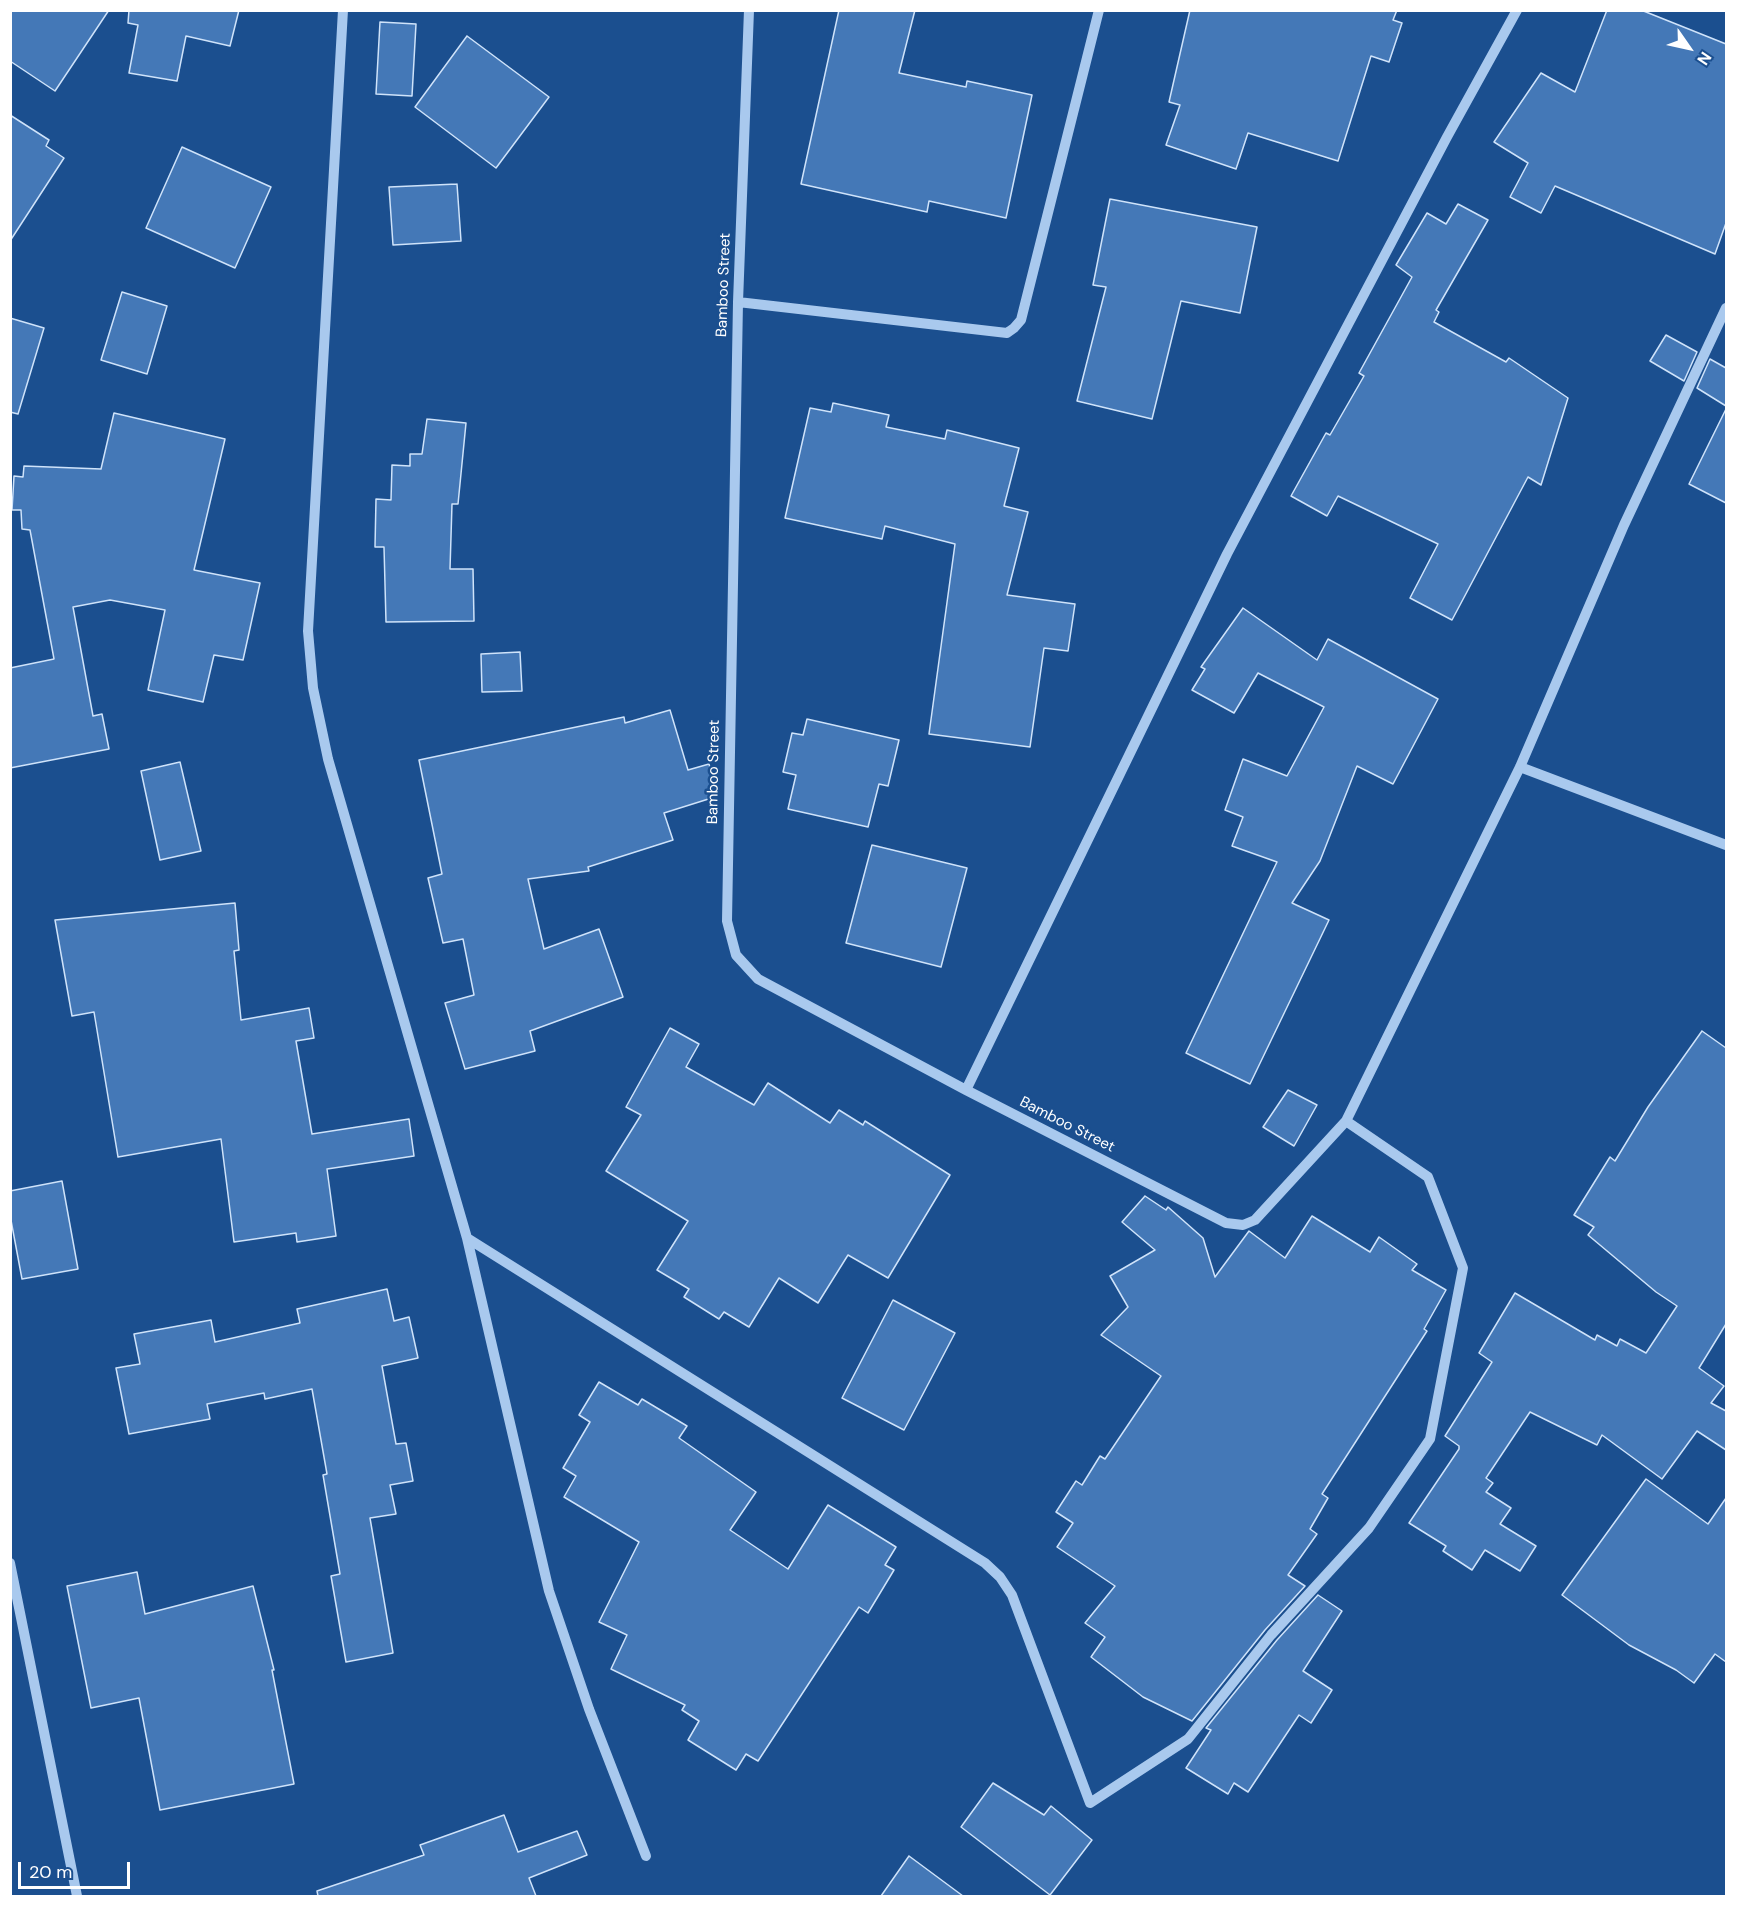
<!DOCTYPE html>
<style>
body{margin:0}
#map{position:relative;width:1737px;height:1907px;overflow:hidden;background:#1b4f8f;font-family:"DM Sans",sans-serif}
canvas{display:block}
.frame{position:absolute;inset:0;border:12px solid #fff;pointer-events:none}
.north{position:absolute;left:1659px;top:18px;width:60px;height:60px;-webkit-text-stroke:4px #1b4f8f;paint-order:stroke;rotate:124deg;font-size:16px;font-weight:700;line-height:24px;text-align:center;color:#fff}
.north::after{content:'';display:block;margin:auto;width:21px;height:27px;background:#fff;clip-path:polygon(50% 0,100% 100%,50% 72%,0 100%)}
.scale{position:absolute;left:18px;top:1862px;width:112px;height:27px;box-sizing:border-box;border:3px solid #fff;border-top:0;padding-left:8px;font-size:18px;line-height:21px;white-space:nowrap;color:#fff;-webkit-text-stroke:4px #1b4f8f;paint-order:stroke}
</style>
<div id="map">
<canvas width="1737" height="1907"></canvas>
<div class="frame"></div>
<div class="north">N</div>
<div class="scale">20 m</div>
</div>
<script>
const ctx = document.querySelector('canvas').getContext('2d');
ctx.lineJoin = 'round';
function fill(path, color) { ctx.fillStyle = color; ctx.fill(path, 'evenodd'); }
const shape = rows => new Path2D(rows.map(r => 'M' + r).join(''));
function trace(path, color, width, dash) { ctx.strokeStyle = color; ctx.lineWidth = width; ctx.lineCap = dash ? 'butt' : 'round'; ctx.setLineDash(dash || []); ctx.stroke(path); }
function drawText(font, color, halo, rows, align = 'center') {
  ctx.font = font + ' "DM Sans",sans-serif'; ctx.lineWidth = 5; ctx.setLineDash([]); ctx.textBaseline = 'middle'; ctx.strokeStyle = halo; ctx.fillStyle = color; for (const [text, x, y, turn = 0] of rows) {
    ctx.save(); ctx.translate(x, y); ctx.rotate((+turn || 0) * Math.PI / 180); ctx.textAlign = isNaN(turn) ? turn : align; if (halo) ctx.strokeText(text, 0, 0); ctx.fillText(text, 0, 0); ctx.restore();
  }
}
const building = shape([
 [10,10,109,10,55,91,10,61,10,10],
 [129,10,239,10,230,46,186,36,177,81,129,73,138,25,128,23,129,10],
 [839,10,915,10,899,73,966,87,967,81,1032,95,1006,218,929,201,927,212,801,184,839,10],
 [1190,10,1397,10,1393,20,1402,23,1389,62,1371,56,1338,161,1248,133,1236,169,1166,145,1180,105,1169,102,1190,10],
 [1607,10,1641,10,1726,44,1726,223,1715,254,1555,186,1541,213,1510,197,1528,163,1494,142,1541,73,1575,92,1607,10],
 [380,22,416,24,412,96,376,94,380,22],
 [467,36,549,97,496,168,415,107,467,36],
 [10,115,49,140,46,146,64,158,10,241,10,115],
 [182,147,271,187,235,268,146,228,182,147],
 [457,184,461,241,393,245,389,187,457,184],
 [1110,199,1257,227,1240,313,1181,301,1152,419,1077,401,1106,287,1093,285,1110,199],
 [1458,204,1488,220,1436,310,1439,312,1434,322,1506,362,1509,358,1568,398,1541,485,1528,477,1452,620,1410,598,1438,544,1338,496,1327,516,1291,496,1326,433,1330,435,1364,376,1359,373,1412,277,1396,265,1427,213,1446,224,1458,204],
 [122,292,167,306,147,374,101,360,122,292],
 [10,318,44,328,18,414,10,412,10,318],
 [1666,335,1697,352,1684,381,1650,361,1666,335],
 [1710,359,1726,368,1726,406,1697,388,1710,359],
 [833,403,889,415,886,427,945,439,947,430,1019,448,1004,506,1028,512,1007,595,1075,604,1068,651,1044,648,1030,747,929,734,955,544,885,526,882,539,785,518,810,408,831,412,833,403],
 [1726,409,1726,503,1689,484,1726,409],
 [114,413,225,439,194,570,260,583,243,660,214,655,203,702,148,690,165,610,110,600,73,607,93,716,102,714,109,749,10,768,10,668,54,659,30,530,22,529,21,510,12,510,14,476,23,477,24,466,101,469,114,413],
 [427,419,466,423,458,504,452,504,450,569,473,569,474,621,386,622,384,547,375,547,376,499,391,500,392,465,410,466,410,454,422,454,427,419],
 [1243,608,1317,660,1328,639,1438,699,1393,784,1357,766,1320,861,1292,903,1329,920,1250,1084,1186,1053,1277,862,1232,846,1243,817,1225,810,1243,759,1287,776,1324,707,1258,673,1234,713,1192,690,1205,669,1201,667,1243,608],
 [520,652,522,691,482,692,481,654,520,652],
 [670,710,688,770,709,764,718,796,664,813,673,840,588,867,589,871,528,879,544,949,599,929,623,997,530,1031,535,1051,465,1069,445,1003,474,995,463,939,443,943,428,878,442,874,419,760,624,717,625,723,670,710],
 [807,719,899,740,888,786,879,784,868,827,788,809,796,775,783,772,792,733,803,735,807,719],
 [180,762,201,851,160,860,141,771,180,762],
 [872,845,967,868,941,967,846,943,872,845],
 [235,903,239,950,234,951,241,1020,309,1008,314,1038,296,1041,312,1134,409,1119,414,1156,327,1169,336,1236,297,1242,296,1233,234,1242,221,1139,118,1157,94,1012,72,1016,55,920,235,903],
 [670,1028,699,1044,686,1067,754,1105,768,1083,830,1123,839,1110,863,1125,865,1121,950,1175,888,1278,848,1255,818,1303,779,1278,749,1327,724,1312,719,1319,684,1297,689,1289,657,1270,688,1221,606,1171,641,1115,626,1107,670,1028],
 [1702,1031,1726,1048,1726,1324,1699,1368,1724,1386,1711,1403,1726,1411,1726,1450,1697,1431,1662,1479,1602,1435,1597,1445,1530,1412,1486,1478,1493,1483,1486,1492,1511,1508,1500,1524,1536,1546,1520,1571,1485,1550,1472,1570,1443,1551,1446,1546,1409,1523,1459,1449,1459,1446,1445,1436,1492,1362,1479,1353,1515,1293,1595,1340,1597,1335,1617,1346,1620,1339,1646,1353,1677,1306,1656,1292,1588,1235,1594,1227,1574,1215,1610,1157,1615,1161,1648,1107,1702,1031],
 [1288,1090,1317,1105,1294,1146,1263,1127,1288,1090],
 [62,1181,78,1269,22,1279,10,1215,10,1191,62,1181],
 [1145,1196,1166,1210,1168,1207,1203,1238,1215,1277,1249,1231,1285,1258,1312,1216,1370,1252,1379,1237,1417,1264,1412,1270,1446,1290,1424,1329,1427,1331,1322,1494,1328,1498,1310,1529,1317,1534,1288,1575,1305,1586,1265,1630,1192,1721,1143,1697,1091,1657,1105,1637,1085,1623,1115,1586,1057,1547,1073,1523,1056,1512,1076,1481,1082,1485,1100,1456,1105,1459,1161,1376,1101,1335,1128,1307,1110,1276,1155,1250,1122,1222,1145,1196],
 [387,1289,394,1321,409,1317,418,1358,382,1366,396,1444,406,1443,413,1481,390,1485,396,1514,370,1518,393,1653,346,1662,331,1576,340,1574,323,1475,327,1474,312,1389,265,1399,264,1393,207,1404,210,1419,129,1434,116,1368,140,1364,134,1334,211,1320,215,1342,300,1323,297,1309,387,1289],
 [893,1300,955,1333,904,1430,842,1398,893,1300],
 [599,1382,638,1405,642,1399,687,1426,679,1438,756,1492,730,1530,788,1569,828,1505,896,1547,885,1565,894,1570,868,1613,859,1607,758,1761,746,1754,736,1770,688,1740,699,1721,682,1710,685,1705,611,1669,627,1635,599,1622,639,1542,564,1497,576,1476,563,1468,590,1422,579,1415,599,1382],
 [1646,1479,1708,1524,1726,1498,1726,1662,1715,1654,1694,1683,1676,1670,1629,1645,1562,1595,1646,1479],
 [137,1572,145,1614,253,1586,274,1670,272,1670,294,1784,160,1810,139,1698,91,1708,67,1586,137,1572],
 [1318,1595,1342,1611,1303,1671,1332,1690,1311,1723,1299,1715,1248,1792,1234,1783,1228,1794,1186,1768,1211,1730,1206,1728,1277,1640,1318,1595],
 [993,1783,1044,1815,1051,1806,1092,1840,1050,1895,961,1827,993,1783],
 [504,1815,518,1852,577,1831,587,1855,529,1878,536,1896,318,1896,317,1891,424,1855,420,1845,504,1815],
 [909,1856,963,1896,881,1896,909,1856]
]);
fill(building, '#4478b7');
trace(building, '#cfe3fa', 1.5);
trace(shape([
 [343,10,308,631,313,688,328,759,467,1238,549,1591,589,1709,646,1856],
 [749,10,738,302,727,921,736,955,758,979,966,1090,1226,1223,1243,1225,1255,1220,1346,1121,1520,767,1624,525,1726,308],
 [738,302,1007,333,1014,328,1021,320,1099,10],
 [1520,767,1726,845],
 [966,1090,1227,554,1447,137,1517,10],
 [467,1238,985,1563,1000,1577,1012,1595,1090,1803,1188,1739,1271,1635,1369,1528,1430,1439,1463,1268,1428,1177,1346,1121],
 [10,1563,77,1896]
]), '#a9c9ee', 10);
drawText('15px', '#fff', '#1b4f8f', [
 ["Bamboo Street",724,285,-88],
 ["Bamboo Street",714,772,-89],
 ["Bamboo Street",1067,1125,27]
]);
</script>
